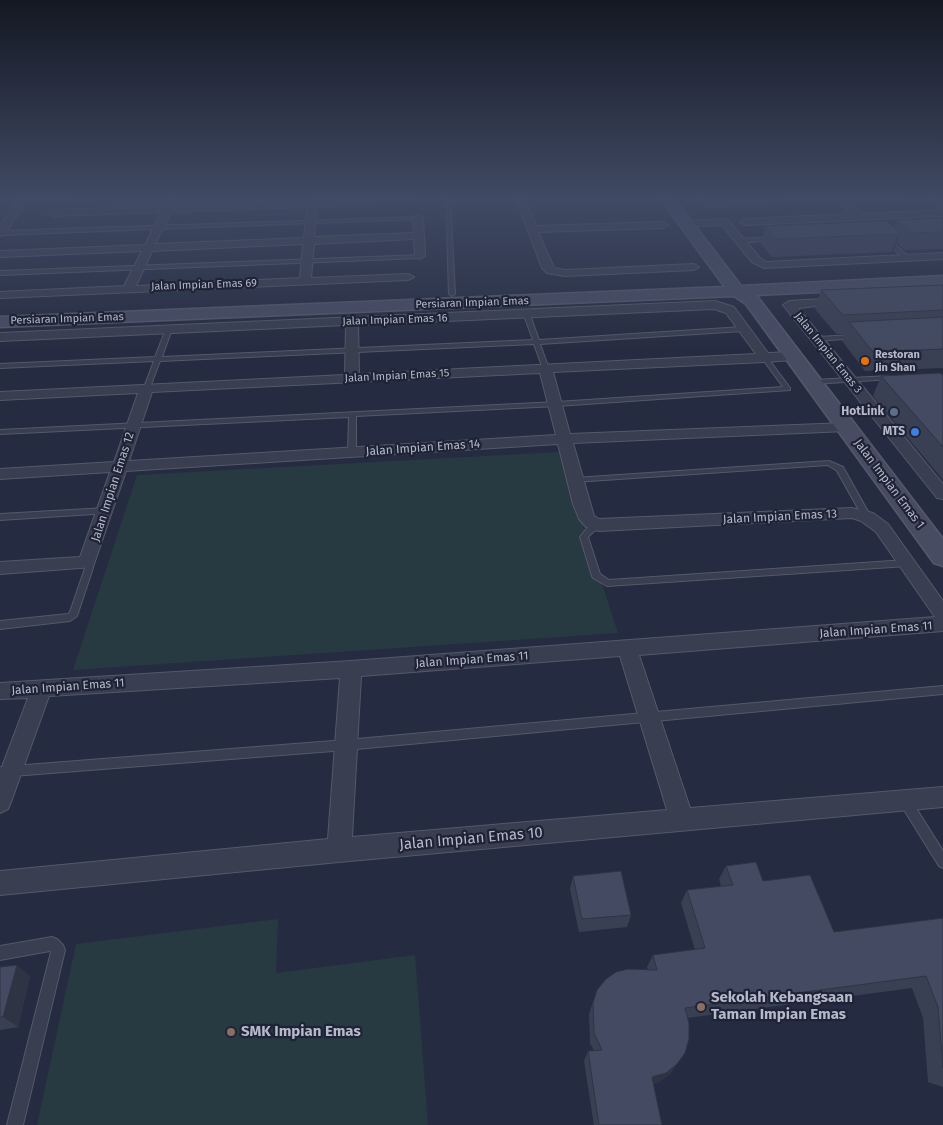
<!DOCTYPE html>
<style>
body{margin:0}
canvas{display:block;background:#252b40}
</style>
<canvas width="943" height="1125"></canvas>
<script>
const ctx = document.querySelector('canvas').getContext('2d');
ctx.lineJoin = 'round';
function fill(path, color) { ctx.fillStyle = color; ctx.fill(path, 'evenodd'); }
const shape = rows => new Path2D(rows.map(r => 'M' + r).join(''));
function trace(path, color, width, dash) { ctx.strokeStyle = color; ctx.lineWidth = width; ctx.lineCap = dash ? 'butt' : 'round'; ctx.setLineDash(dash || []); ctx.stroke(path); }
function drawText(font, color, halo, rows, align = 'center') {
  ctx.font = font + ' "Fira Sans",sans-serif'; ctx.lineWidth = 4.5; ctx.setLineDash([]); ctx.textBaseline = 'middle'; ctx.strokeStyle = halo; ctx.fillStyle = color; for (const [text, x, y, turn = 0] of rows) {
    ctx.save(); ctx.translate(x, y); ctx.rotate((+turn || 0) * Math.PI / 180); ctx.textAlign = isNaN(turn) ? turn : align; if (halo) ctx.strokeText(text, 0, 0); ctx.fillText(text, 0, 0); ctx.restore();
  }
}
fill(shape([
 [559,452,618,633,73,670,137,475],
 [278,919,276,973,415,955,428,1125,37,1125,76,944]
]), '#273941');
const lane = shape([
 [43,197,78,197,76,198,24,200,22,199,24,198,43,197],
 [446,197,450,197,455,294,452,296,449,294,446,197],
 [695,197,699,197,705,204,876,197,911,197,909,198,704,206,695,197],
 [928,197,933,197,943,205,943,208,928,197],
 [420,217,420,218,418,219,0,235,0,231,420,217],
 [773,237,775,238,775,240,740,243,737,241,740,239,773,237],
 [885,239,889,239,909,257,909,259,905,259,885,241,885,239],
 [422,255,422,257,420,258,0,275,0,271,422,255],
 [527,313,530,315,539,340,743,327,746,329,743,331,540,344,549,369,546,371,543,369,534,344,160,361,149,390,146,392,143,390,154,361,0,368,0,364,155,357,166,329,169,327,172,329,162,357,533,340,524,315,527,313],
 [854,335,857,337,856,338,817,341,814,339,817,337,854,335],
 [765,356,767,357,790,388,790,390,557,406,356,416,356,452,352,454,348,452,349,417,0,434,0,430,557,402,783,387,762,358,765,356],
 [890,376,893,378,892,379,813,384,810,382,813,380,890,376],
 [829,461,843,467,871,517,870,519,864,519,837,471,828,465,574,482,570,480,574,478,829,461],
 [106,508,110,511,109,513,0,520,0,514,106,508],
 [599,522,602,523,603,525,602,527,593,532,588,537,600,574,609,580,907,560,911,563,907,566,607,586,593,578,592,576,580,537,587,528,599,522],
 [87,560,90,561,93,568,77,616,70,621,0,629,0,621,68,614,70,612,85,568,83,563,87,560],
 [943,686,943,694,346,750,0,777,0,767,346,740,943,686],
 [905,796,909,797,943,851,943,868,939,866,901,805,899,801,901,797,905,796],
 [52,937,57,939,63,945,65,950,23,1125,7,1125,51,952,50,951,0,960,0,946,52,937]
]);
const street = shape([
 [20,197,30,197,4,235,0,236,0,226,20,197],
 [168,197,178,197,174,206,411,197,416,200,414,202,317,206,314,237,414,233,413,218,418,215,423,218,425,256,420,259,415,256,414,239,314,244,311,278,408,274,414,277,408,280,0,298,0,292,124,286,142,251,0,257,0,251,145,245,161,212,53,216,48,213,53,210,164,206,168,197],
 [307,207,304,238,155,244,171,212,307,207],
 [303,244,300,278,136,286,152,251,303,244],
 [515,197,525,197,536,226,663,222,668,225,663,228,538,232,554,268,565,270,694,264,699,267,694,270,565,276,547,273,542,268,515,197],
 [831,197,842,197,862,214,943,210,943,216,745,225,740,222,745,219,851,214,831,197],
 [725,219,728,220,760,258,766,262,943,253,943,259,764,268,752,262,722,225,686,227,681,224,686,221,725,219],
 [840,298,844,299,844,303,798,308,943,484,943,499,937,498,783,305,789,301,840,298],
 [715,301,734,307,768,353,793,352,799,356,793,360,765,362,553,372,570,434,846,423,853,427,846,431,573,443,594,516,599,519,852,508,873,513,888,524,943,601,943,631,639,655,690,808,943,787,943,807,339,862,0,895,0,871,328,839,340,678,49,696,11,802,8,809,0,813,0,772,28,698,0,699,0,683,351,661,935,617,876,532,861,521,852,518,599,531,586,527,579,519,573,504,558,444,126,471,93,567,0,574,0,562,80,557,110,472,0,479,0,469,114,462,138,393,0,400,0,392,345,375,346,325,0,341,0,333,715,301],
 [714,309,726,313,756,354,359,374,358,325,714,309],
 [540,373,556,435,129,461,152,392,540,373],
 [620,656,667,810,352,837,361,676,620,656]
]);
const secondary = shape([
 [659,197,673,197,741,286,943,276,943,286,756,295,943,539,943,566,934,563,746,304,734,296,0,327,0,317,725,287,659,197]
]);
trace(lane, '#54596a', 2);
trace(street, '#54596a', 2);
trace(secondary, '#54596a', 3);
fill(lane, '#393e50');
fill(street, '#393e50');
fill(secondary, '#474c63');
fill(shape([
 [943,218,943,249,905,250,897,243,894,251,891,252,772,257,761,244,765,226,894,228,897,220],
 [943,285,943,368,865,371,842,341,845,334,836,334,815,309,821,290],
 [943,375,943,480,873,396,881,376],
 [726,866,763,881,834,932,943,918,943,1087,928,1082,923,1018,912,988,687,1018,677,1064,670,1074,659,1082,653,1084,662,1125,594,1125,584,1061,588,1051,594,1051,590,1043,589,1014,597,990,648,970,647,967,653,955,695,950,681,903,687,890,721,886,719,879],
 [573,876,631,915,627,927,579,932,570,889],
 [17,965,30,977,18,1027,0,1030,0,967]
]), '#3a4054');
fill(shape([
 [901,233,894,251,891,252,898,234],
 [17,965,30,977,18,1027,3,1017],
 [677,1064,670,1074,659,1082,646,1086,652,1077]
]), '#2f3445');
const building = shape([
 [943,218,943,232,911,233,897,220,943,218],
 [886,221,901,233,898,234,777,239,765,226,886,221],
 [943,285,943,310,843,315,821,290,943,285],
 [943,317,943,349,873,352,849,322,943,317],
 [940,373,943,375,943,447,881,376,940,373],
 [756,862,763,881,810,875,834,932,943,918,943,1068,938,1007,926,976,685,1008,689,1023,689,1039,685,1053,677,1064,666,1073,652,1077,662,1125,599,1125,588,1051,602,1050,594,1033,593,1003,597,990,606,979,616,972,628,969,657,970,653,955,705,948,687,890,733,885,726,866,756,862],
 [621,871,631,915,582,919,573,876,621,871],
 [17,965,3,1017,0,1017,0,967,17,965]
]);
fill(building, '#434a62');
trace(building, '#2f3445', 1);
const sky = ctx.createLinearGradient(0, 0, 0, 354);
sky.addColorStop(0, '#141823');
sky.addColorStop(0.56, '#404a64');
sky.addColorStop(1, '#404a6400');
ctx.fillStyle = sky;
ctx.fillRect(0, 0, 943, 354);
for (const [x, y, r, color] of [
 [865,361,5,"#e8710a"],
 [894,412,5,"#5c6f8a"],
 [915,432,5,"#3f7fe0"],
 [701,1007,5,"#8d6e63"],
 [231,1032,5,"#8d6e63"]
]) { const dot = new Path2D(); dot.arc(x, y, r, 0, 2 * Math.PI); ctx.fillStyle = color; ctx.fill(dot); trace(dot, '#1e2335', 2); }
drawText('11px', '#b5b9ca', '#1e2335', [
 ["Jalan Impian Emas 69",204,285,-2],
 ["Persiaran Impian Emas",472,303,-2],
 ["Persiaran Impian Emas",67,319,-2],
 ["Jalan Impian Emas 16",395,320,-2],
 ["Jalan Impian Emas 3",828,353,51],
 ["Jalan Impian Emas 15",397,376,-3]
]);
drawText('bold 11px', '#b5b9ca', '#1e2335', [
 ["Restoran",875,355],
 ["Jin Shan",875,368]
], 'left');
drawText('bold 12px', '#b5b9ca', '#1e2335', [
 ["HotLink",884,412],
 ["MTS",905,432]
], 'right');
drawText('12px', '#b5b9ca', '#1e2335', [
 ["Jalan Impian Emas 14",423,448,-4],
 ["Jalan Impian Emas 1",889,484,53],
 ["Jalan Impian Emas 12",113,487,-72],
 ["Jalan Impian Emas 13",780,517,-3],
 ["Jalan Impian Emas 11",876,630,-4],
 ["Jalan Impian Emas 11",472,660,-4],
 ["Jalan Impian Emas 11",68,687,-4]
]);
drawText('15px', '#b5b9ca', '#1e2335', [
 ["Jalan Impian Emas 10",471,839,-5]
]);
drawText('bold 15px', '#b5b9ca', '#1e2335', [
 ["Sekolah Kebangsaan",711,998],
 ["Taman Impian Emas",711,1015],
 ["SMK Impian Emas",241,1032]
], 'left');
</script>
